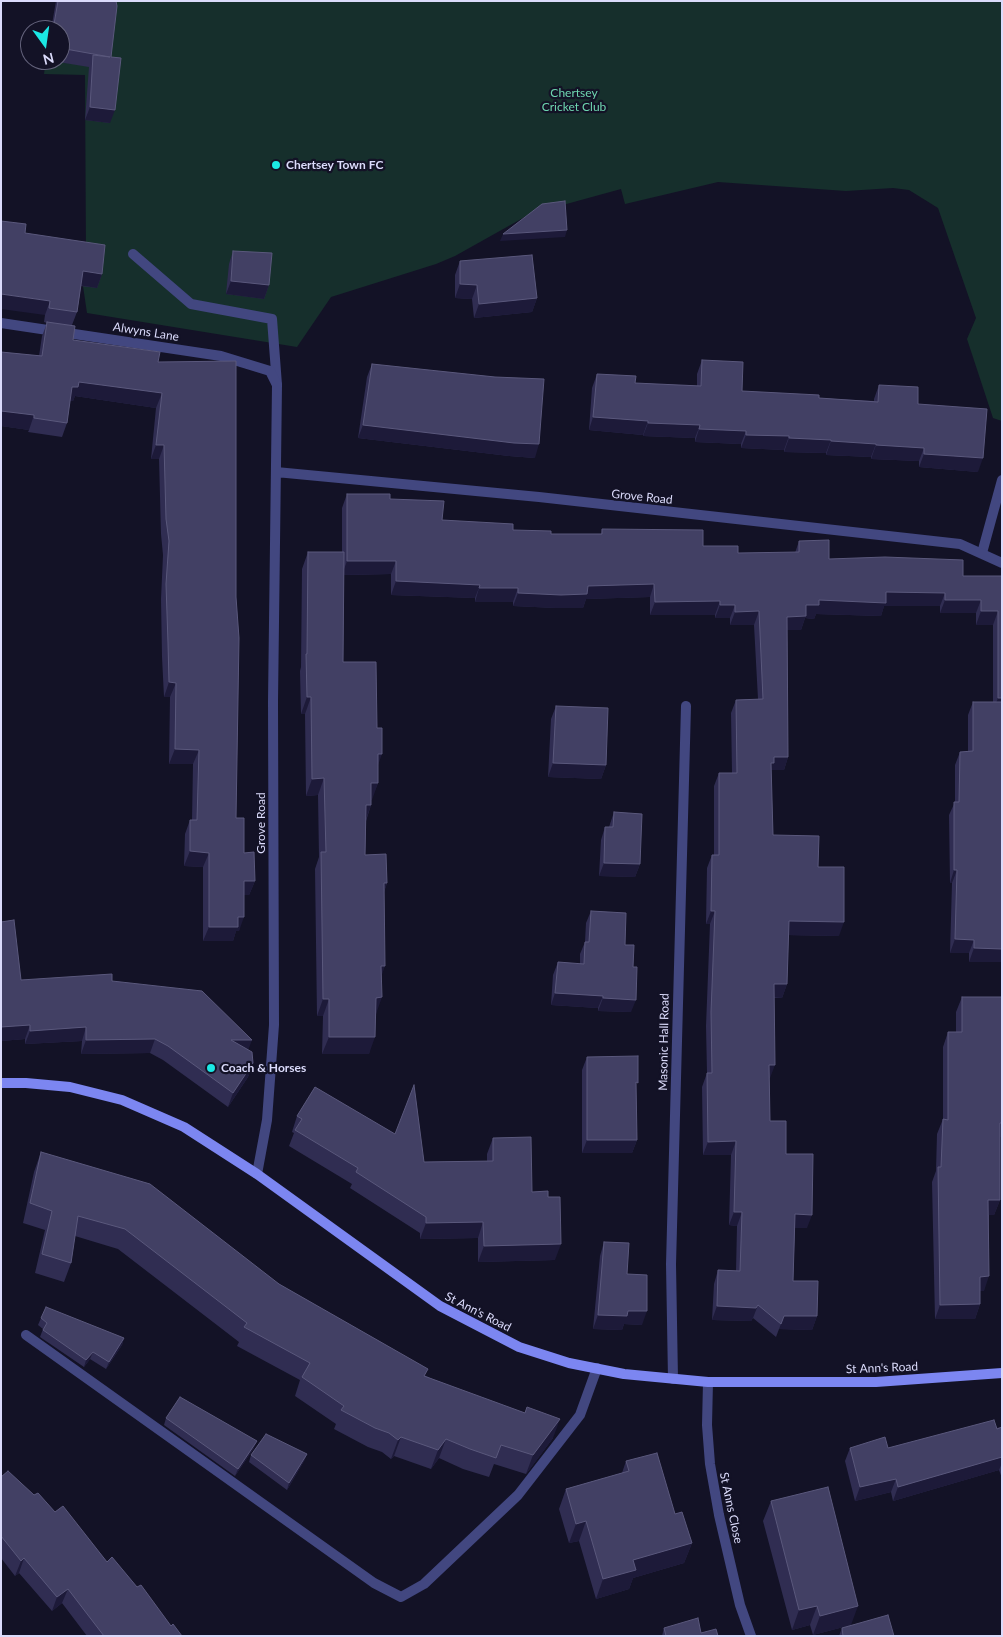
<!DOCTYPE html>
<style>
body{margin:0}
#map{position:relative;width:1003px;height:1637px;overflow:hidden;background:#131226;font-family:Lato,sans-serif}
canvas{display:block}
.frame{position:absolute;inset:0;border:2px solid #dbdbfb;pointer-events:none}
.north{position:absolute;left:20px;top:20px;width:50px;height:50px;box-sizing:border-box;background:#131226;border:1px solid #63627b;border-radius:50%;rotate:166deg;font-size:14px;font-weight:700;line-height:20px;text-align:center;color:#dbdbfb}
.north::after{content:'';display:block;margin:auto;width:18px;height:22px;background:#1be7e4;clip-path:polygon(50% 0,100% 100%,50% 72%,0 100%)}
</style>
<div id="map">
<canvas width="1003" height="1637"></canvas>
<div class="frame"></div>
<div class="north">N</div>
</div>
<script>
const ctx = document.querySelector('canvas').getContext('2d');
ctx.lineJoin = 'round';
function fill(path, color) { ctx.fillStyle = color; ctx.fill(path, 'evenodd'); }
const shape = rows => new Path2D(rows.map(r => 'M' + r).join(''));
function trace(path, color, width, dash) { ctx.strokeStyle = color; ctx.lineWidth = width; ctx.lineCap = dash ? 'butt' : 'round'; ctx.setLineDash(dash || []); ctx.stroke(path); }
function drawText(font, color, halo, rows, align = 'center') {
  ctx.font = font + ' Lato,sans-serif'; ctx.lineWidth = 4.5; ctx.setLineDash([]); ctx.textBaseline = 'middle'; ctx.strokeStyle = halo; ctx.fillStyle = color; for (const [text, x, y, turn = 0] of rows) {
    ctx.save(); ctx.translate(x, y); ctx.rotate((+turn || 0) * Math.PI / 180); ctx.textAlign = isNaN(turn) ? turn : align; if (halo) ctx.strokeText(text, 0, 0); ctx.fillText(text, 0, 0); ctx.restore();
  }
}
fill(shape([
 [56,1,1002,1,1002,421,993,418,967,339,976,318,938,208,909,190,893,188,846,191,718,182,625,204,621,189,530,214,455,256,436,264,331,297,297,347,87,313,83,286,86,258,85,75,44,74,46,60,60,60,60,30]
]), '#162f2c');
trace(shape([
 [133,254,191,304,272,319,277,385],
 [982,553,1002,480],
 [26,1335,374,1583,401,1597,424,1584,518,1495,580,1415,597,1368]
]), '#424780', 10);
trace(shape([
 [1,323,221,356,270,371,277,385,273,701,274,1025,267,1120,257,1174],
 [276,472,539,497,960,544,1002,563],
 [673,1379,671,1264,686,706],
 [708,1382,707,1425,710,1464,719,1515,740,1605,751,1636]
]), '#424780', 10);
trace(shape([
 [1,1083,26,1083,70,1087,122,1100,184,1127,257,1174,440,1306,519,1347,569,1363,624,1374,708,1382,876,1382,1002,1373]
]), '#7c86f1', 10);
fill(shape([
 [56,1,116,1,111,57,110,123,85,120,89,67,46,60,60,60,60,30,51,30],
 [25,233,102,274,97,288,81,286,77,312,72,325,73,340,158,362,236,818,244,853,255,881,249,895,244,895,239,931,236,931,233,941,203,941,203,867,184,866,185,834,190,820,192,820,193,764,169,764,170,697,164,697,162,657,161,599,163,555,161,534,159,459,151,459,156,408,75,396,73,401,70,401,67,423,62,437,28,432,29,430,1,426,1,352,39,356,42,336,47,323,44,322,45,315],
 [233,251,269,285,264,299,226,294,229,264],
 [460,261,537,298,532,312,474,318,472,299,455,298,455,275],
 [702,360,742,391,819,398,874,401,874,399,879,385,918,404,978,472,919,467,919,461,871,459,871,457,826,455,826,453,784,452,784,450,741,448,741,444,695,442,695,438,643,436,643,435,589,430,592,388,597,374,635,383,697,386,697,374],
 [372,364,535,458,509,456,358,438,367,377],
 [347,494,390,499,442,520,513,530,551,534,601,534,602,529,703,546,738,553,795,553,799,541,829,559,963,576,1002,576,1002,962,969,962,969,953,950,953,952,883,950,883,949,815,955,802,955,765,960,752,968,752,968,715,973,702,993,702,993,625,976,625,976,613,940,613,940,606,884,606,881,616,816,614,814,619,805,618,801,630,787,630,788,757,784,770,771,770,773,835,818,867,839,936,788,935,787,984,782,998,774,998,770,1078,769,1078,770,1121,786,1154,807,1228,795,1228,793,1281,817,1316,812,1330,779,1329,776,1337,753,1318,751,1321,712,1320,714,1284,718,1270,736,1271,737,1226,729,1225,731,1155,703,1155,702,1087,707,1073,706,1026,710,924,706,924,707,868,712,855,714,855,714,786,719,773,732,773,731,713,736,700,758,699,754,625,730,625,730,618,715,618,715,615,650,615,650,597,586,599,583,608,556,608,513,606,513,602,475,602,475,598,391,595,391,574,344,575,343,662,378,766,378,783,371,800,371,805,366,821,365,855,387,883,384,892,382,975,376,1014,369,1054,322,1054,323,1016,317,1016,315,869,319,857,318,795,306,796,305,714,301,714,300,671,301,667,302,569,308,552,342,552,342,508],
 [556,706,606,765,601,779,548,777,551,719],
 [614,812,640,864,635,877,599,876,601,840,605,827,609,827],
 [591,911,625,945,631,1012,598,1011,598,1008,551,1005,553,975,558,962,580,964,580,954,585,942,586,923],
 [1,922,21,980,112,981,248,1050,253,1063,248,1077,228,1107,163,1060,150,1053,81,1054,82,1041,25,1044,25,1039,1,1041],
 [962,997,1001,1137,1000,1137,1000,1200,994,1215,989,1215,984,1291,980,1291,980,1304,975,1319,935,1319,932,1182,936,1171,937,1134,943,1119,943,1047,948,1032,956,1032,956,1012],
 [587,1057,636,1089,637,1140,632,1153,582,1153,582,1070],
 [297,1116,424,1162,487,1161,487,1154,493,1138,532,1192,548,1197,555,1260,478,1262,478,1238,420,1239,420,1233,350,1188,352,1184,289,1146,294,1133,292,1132],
 [41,1152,279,1284,426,1376,553,1438,526,1474,494,1464,489,1477,463,1469,439,1458,431,1469,394,1456,391,1459,382,1452,368,1447,334,1429,336,1424,295,1396,300,1380,237,1346,239,1342,118,1249,75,1236,71,1263,64,1282,35,1273,45,1230,23,1223,34,1172],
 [604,1242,627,1274,642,1325,624,1324,622,1330,593,1329,600,1256],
 [41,1318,124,1338,122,1345,106,1369,90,1359,84,1367,40,1337,43,1329,38,1325],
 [166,1418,254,1448,235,1476,164,1425],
 [1002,1427,1002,1478,999,1470,893,1501,891,1492,855,1501,845,1461,850,1448,888,1448],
 [307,1454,304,1461,287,1490,249,1462,251,1455],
 [626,1461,675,1514,692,1543,684,1563,633,1578,629,1589,596,1599,579,1541,569,1543,559,1509,566,1489,622,1473],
 [1,1477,34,1495,55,1512,107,1562,137,1587,171,1626,182,1636,87,1636,62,1603,52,1611,19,1573,15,1576,1,1558],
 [771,1501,851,1625,813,1635,810,1625,792,1630,763,1521],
 [664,1628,701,1633,718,1636,662,1636],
 [842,1628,894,1636,839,1636]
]), '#302d52');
fill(shape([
 [90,107,115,110,110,123,85,120],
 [567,230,565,237,500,241,503,234],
 [83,271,102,274,97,288,78,285],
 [231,281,269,285,264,299,226,294],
 [460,284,477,285,472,299,455,298],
 [1,294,50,301,45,315,1,309],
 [537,298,532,312,474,318,479,304],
 [79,382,162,393,156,408,75,396,73,401,66,401,72,387],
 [1,411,34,415,29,430,1,426],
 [593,417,648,421,643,435,589,430],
 [648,423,700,425,695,438,643,436],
 [363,425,539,444,535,458,509,456,358,438],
 [699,429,746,431,741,444,695,442],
 [746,435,789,436,784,450,741,448],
 [789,438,831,440,826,453,784,452],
 [831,441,876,444,871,457,826,455],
 [156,445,164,445,159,459,151,459],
 [876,445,924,448,919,461,871,459],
 [924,454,983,458,978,472,919,467],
 [347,561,396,561,391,574,342,575],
 [396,581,480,585,475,598,391,595],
 [654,584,650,597,586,599,583,608,556,608,513,606,518,593,588,586],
 [479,588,518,588,513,602,475,602],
 [886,592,945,593,940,606,884,606,881,616,816,614,814,619,805,618,801,630,782,630,787,617,806,605,819,600],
 [945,600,981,600,976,613,940,613],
 [720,601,715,615,650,615,655,602],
 [720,605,735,605,730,618,715,618],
 [759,611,754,625,730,625,735,612],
 [981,611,998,611,993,625,976,625],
 [169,682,176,683,170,697,164,697],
 [307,697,311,697,305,714,301,714],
 [998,698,1002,698,1002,711,993,711],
 [175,749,199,750,193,764,169,764],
 [378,754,382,754,376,771],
 [774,757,788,757,784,770,771,770,766,776],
 [553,763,606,765,601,779,548,777],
 [324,778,318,795,306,796,312,779],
 [371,783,378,783,372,800,365,800],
 [366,805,371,805,365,822],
 [190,851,209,853,203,867,184,866],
 [604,863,640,864,635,877,599,876],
 [954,870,957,870,952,883,950,883],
 [244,881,255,881,249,895,239,895],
 [384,883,387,883,381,900],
 [711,911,715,911,710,924,706,924],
 [238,917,244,917,239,931,236,931,233,941,203,941,209,927],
 [789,921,844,922,839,936,784,935],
 [955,939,974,940,969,953,950,953],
 [974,948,1002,949,1002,962,969,962],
 [381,966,385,966,379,983],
 [774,984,787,984,782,998,769,997],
 [555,993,603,996,598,1008,551,1005],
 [382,997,376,1014,370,1015,376,998],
 [603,998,636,1000,631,1012,598,1011],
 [323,999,329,999,323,1016,317,1016],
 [30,1025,25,1039,1,1041,1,1027],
 [86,1027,82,1041,25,1044,30,1031],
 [329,1037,375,1037,369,1054,322,1054],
 [155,1039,150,1053,81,1054,86,1040],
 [231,1040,252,1040,247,1053],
 [253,1063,248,1077,228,1107,233,1093],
 [769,1065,775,1065,770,1078,764,1078],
 [1000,1123,1002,1123,1001,1137,994,1137],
 [587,1140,637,1140,632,1153,582,1153],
 [736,1141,731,1155,703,1155,708,1142],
 [988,1200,1000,1200,994,1215,983,1215],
 [734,1212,742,1212,737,1226,729,1225],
 [795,1214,812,1215,807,1228,791,1228],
 [483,1222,478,1238,420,1239,426,1223],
 [561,1244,555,1260,478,1262,484,1246],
 [989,1276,984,1291,975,1291,980,1277],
 [980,1304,975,1319,935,1319,940,1305],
 [758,1305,753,1318,751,1321,712,1320,717,1306],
 [628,1311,647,1311,642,1325,624,1324,622,1330,593,1329,598,1315],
 [784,1316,817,1316,812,1330,779,1329],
 [124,1338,122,1345,106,1369,109,1362],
 [93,1352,90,1359,84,1367,86,1360],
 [560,1419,553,1438,526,1474,533,1455],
 [401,1437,394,1456,391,1459,398,1440],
 [446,1439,439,1458,431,1469,438,1450],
 [257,1441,254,1448,235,1476,238,1469],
 [307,1454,304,1461,287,1490,289,1483],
 [1002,1457,1002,1463,999,1470,893,1501,898,1487],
 [896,1479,891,1492,855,1501,860,1487],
 [586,1521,579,1541,569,1543,576,1524],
 [692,1543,684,1563,633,1578,629,1589,596,1599,603,1579,633,1560],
 [24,1558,19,1573,15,1576,21,1561],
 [68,1589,62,1603,52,1611,57,1597],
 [817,1606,810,1625,792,1630,799,1610],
 [858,1606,851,1625,813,1635,820,1616]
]), '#1d1a39');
const building = shape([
 [58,1,116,1,117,6,111,57,121,58,115,110,90,107,93,55,110,57,60,48,60,30,53,30,58,1],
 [565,201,567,230,503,234,542,204,565,201],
 [1,221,26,224,25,233,105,245,102,274,83,271,77,312,49,308,50,301,1,294,1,221],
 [233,251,272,253,269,285,231,281,233,251],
 [532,255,537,298,479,304,477,285,460,284,460,261,532,255],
 [47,322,75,326,73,340,160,352,158,362,236,361,236,597,239,638,236,818,244,818,244,853,254,852,255,881,244,881,244,917,238,917,238,927,209,927,209,853,190,851,190,820,197,820,199,750,175,749,176,683,169,682,168,643,166,584,169,541,166,519,164,445,156,445,162,393,79,382,78,387,72,387,67,423,34,418,34,415,1,411,1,352,42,356,47,322],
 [702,360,743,362,742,391,819,395,819,398,878,402,879,385,918,387,918,404,987,409,983,458,924,454,924,448,876,445,876,444,831,441,831,440,789,438,789,436,746,435,746,431,699,429,700,425,648,423,648,421,593,417,597,374,636,376,635,383,701,386,702,360],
 [372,364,495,377,544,379,539,444,514,443,363,425,372,364],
 [347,494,390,494,390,499,444,501,442,520,513,524,513,530,551,531,551,534,602,534,602,529,703,530,703,546,738,546,738,553,799,552,799,541,829,540,829,559,885,557,963,560,963,576,1002,576,1002,698,998,698,998,611,981,611,981,600,945,600,945,593,886,592,886,603,819,600,819,605,806,605,806,616,787,617,788,757,774,757,774,763,771,763,773,835,819,836,818,867,844,867,844,922,789,921,787,984,774,984,775,1065,769,1065,770,1121,786,1121,786,1154,813,1154,812,1215,795,1214,793,1281,818,1281,817,1316,784,1316,781,1324,758,1305,756,1308,717,1306,718,1270,740,1271,742,1212,734,1212,736,1141,708,1142,707,1073,712,1073,711,1012,715,911,711,911,712,855,719,855,719,773,737,773,736,700,763,699,759,611,735,612,735,605,720,605,720,601,655,602,654,584,588,586,587,594,561,595,518,593,518,588,479,588,480,585,396,581,396,561,347,561,347,494],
 [308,552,344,552,343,662,376,662,377,728,382,728,382,754,378,754,378,783,371,783,371,805,366,805,365,855,386,854,387,883,384,883,385,966,381,966,382,997,376,998,375,1037,329,1037,329,999,323,999,321,852,326,852,324,778,312,779,311,697,307,697,306,654,307,654,308,552],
 [973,702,1002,702,1002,949,974,948,974,940,955,939,957,870,954,870,954,802,959,802,960,752,973,751,973,702],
 [556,706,608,708,606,765,553,763,556,706],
 [614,812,642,814,640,864,604,863,605,827,613,827,614,812],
 [591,911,626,913,625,945,634,945,633,967,637,967,636,1000,603,998,603,996,555,993,558,962,584,964,585,942,589,942,591,911],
 [14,920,21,980,112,974,112,981,202,991,252,1040,231,1040,252,1052,253,1063,233,1093,168,1046,155,1039,86,1040,86,1027,30,1031,30,1025,1,1027,1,922,14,920],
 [962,997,1002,997,1002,1123,1000,1123,1000,1200,988,1200,989,1276,980,1277,980,1304,940,1305,938,1167,941,1167,943,1119,948,1120,948,1032,962,1032,962,997],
 [638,1056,638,1083,636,1082,637,1140,587,1140,587,1057,638,1056],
 [414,1085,424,1162,493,1161,493,1138,531,1137,532,1192,548,1191,548,1197,560,1197,561,1244,484,1246,483,1222,426,1223,426,1217,356,1172,358,1168,295,1130,302,1119,297,1116,315,1087,395,1134,414,1085],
 [41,1152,150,1184,279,1284,428,1369,424,1376,525,1413,527,1407,560,1419,533,1455,501,1445,496,1458,470,1449,446,1439,438,1450,401,1437,398,1440,389,1433,375,1428,341,1410,344,1406,302,1377,310,1363,244,1327,247,1323,125,1229,78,1216,71,1263,42,1254,52,1211,30,1203,41,1152],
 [604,1242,629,1243,627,1274,647,1275,647,1311,628,1311,627,1316,598,1315,604,1242],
 [46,1307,124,1338,109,1362,93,1352,86,1360,43,1330,47,1323,41,1318,46,1307],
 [180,1397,257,1441,238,1469,166,1418,180,1397],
 [994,1420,997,1429,1002,1427,1002,1457,898,1487,896,1479,860,1487,850,1448,885,1437,888,1448,994,1420],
 [266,1434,307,1454,289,1483,251,1455,266,1434],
 [657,1453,675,1514,682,1512,692,1543,633,1560,636,1570,603,1579,586,1521,576,1524,566,1489,629,1471,626,1461,657,1453],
 [8,1471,34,1495,38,1493,55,1512,63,1506,107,1562,112,1557,137,1587,141,1585,171,1626,173,1624,182,1636,104,1636,68,1589,57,1597,24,1558,21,1561,1,1536,1,1477,8,1471],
 [828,1487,858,1606,820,1616,817,1606,799,1610,771,1501,828,1487],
 [888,1615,894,1636,843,1636,842,1628,888,1615],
 [698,1618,701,1633,716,1629,718,1636,666,1636,664,1628,698,1618]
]);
fill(building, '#424064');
trace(building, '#5a587c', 1);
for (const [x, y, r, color] of [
 [276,165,5,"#1be7e4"],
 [211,1068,5,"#1be7e4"]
]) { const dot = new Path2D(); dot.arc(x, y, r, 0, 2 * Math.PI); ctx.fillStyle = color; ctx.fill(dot); trace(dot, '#131226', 2); }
drawText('12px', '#6ed5af', '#131226', [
 ["Chertsey",574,93],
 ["Cricket Club",574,107]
]);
drawText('bold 12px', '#dbdbfb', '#131226', [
 ["Chertsey Town FC",286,165],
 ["Coach & Horses",221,1068]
], 'left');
drawText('12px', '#dbdbfb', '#131226', [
 ["Alwyns Lane",146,332,9],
 ["Grove Road",642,497,6],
 ["Grove Road",261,823,-90],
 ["Masonic Hall Road",664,1042,-89],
 ["St Ann's Road",478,1312,27],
 ["St Ann's Road",882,1368,-2],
 ["St Anns Close",731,1508,78]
]);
</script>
